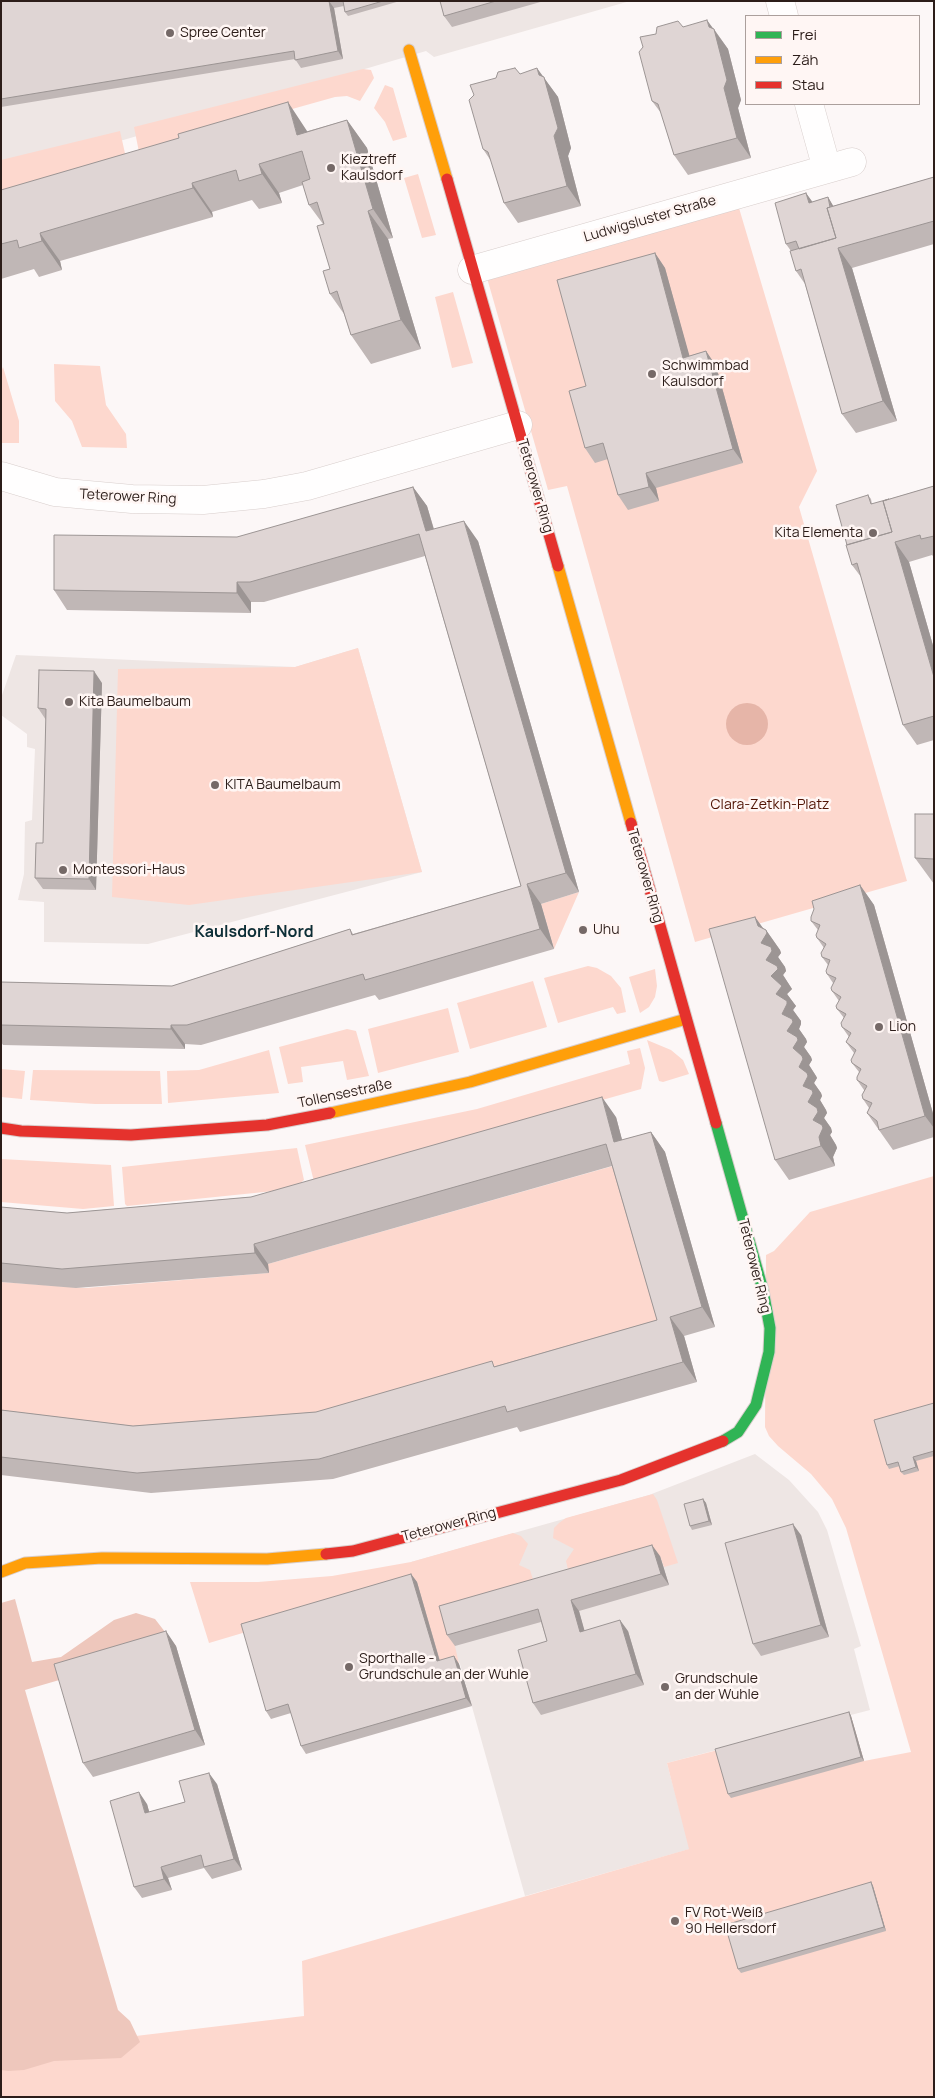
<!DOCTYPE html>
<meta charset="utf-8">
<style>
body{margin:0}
#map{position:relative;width:935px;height:2098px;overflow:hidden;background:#fcf7f7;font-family:Manrope,sans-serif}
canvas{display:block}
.frame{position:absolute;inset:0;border:2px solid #2c1d19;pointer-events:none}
.legend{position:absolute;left:745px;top:15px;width:175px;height:90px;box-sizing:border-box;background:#fff6f4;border:1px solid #ab9f9c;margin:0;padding:6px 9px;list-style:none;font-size:15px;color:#2c1d19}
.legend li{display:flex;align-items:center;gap:10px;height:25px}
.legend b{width:25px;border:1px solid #ab9f9c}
</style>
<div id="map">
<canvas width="935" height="2098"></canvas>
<div class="frame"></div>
<ul class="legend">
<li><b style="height:6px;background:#30b455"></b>Frei</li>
<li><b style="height:6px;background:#ff9f0a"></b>Zäh</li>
<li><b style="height:6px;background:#e5322d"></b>Stau</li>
</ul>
</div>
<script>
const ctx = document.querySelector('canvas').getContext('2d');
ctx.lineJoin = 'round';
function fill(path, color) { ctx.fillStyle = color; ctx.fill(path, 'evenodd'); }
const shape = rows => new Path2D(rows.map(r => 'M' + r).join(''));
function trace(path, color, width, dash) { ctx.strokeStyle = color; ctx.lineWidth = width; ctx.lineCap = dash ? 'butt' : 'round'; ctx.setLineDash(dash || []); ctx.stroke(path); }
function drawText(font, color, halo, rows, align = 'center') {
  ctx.font = font + ' Manrope,sans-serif'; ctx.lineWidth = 5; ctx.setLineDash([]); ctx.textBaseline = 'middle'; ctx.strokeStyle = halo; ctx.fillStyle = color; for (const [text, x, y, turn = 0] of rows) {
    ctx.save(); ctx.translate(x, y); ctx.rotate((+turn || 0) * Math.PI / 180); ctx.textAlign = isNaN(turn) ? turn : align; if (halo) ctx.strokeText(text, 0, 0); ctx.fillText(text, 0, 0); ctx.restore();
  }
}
fill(shape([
 [1,1,630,1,434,57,426,51,1,176],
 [358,648,422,872,148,944,44,942,44,902,18,900,24,874,25,822,32,820,35,749,27,747,27,734,1,715,1,698,16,655,295,667],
 [755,1454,789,1480,818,1512,827,1530,861,1646,854,1649,870,1710,667,1763,690,1849,525,1896,460,1664,411,1562,649,1495]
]), '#eee6e4');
fill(shape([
 [363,69,371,70,374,78,360,101,347,96,335,97,139,152,134,127],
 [385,85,393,88,407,137,393,141,385,122,374,108],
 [120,131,126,158,1,197,1,160],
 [418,174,436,235,422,238,404,178],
 [739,208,817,471,799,507,907,881,695,942,567,486,548,490,487,278],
 [453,292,473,363,452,368,435,297],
 [54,364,100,366,106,405,126,434,127,448,82,447,72,421,55,401],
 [3,367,19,421,19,443,1,443,1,372],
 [358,648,422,872,189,905,112,897,118,669,295,667],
 [579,892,554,949,541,904],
 [588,966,597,968,611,976,621,988,626,1012,617,1014,613,1007,558,1023,544,978],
 [655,969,657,986,655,997,649,1007,640,1013,629,977],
 [533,981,547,1027,470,1049,457,1003],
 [448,1008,459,1052,378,1073,368,1029],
 [347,1029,356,1031,369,1076,347,1080,343,1061,301,1067,303,1082,288,1084,279,1047],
 [647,1040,671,1050,683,1060,689,1074,663,1082,659,1081],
 [640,1048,645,1068,641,1089,314,1182,305,1145,477,1109,630,1064,627,1051],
 [269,1050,279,1093,168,1103,167,1071,199,1070],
 [1,1069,25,1071,22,1099,1,1097],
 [33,1070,160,1071,162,1104,95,1104,30,1100],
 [297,1148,304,1180,297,1186,274,1191,127,1206,125,1204,122,1167],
 [1,1159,111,1165,114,1206,83,1209,1,1202],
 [620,1164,671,1340,330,1432,1,1428,1,1282,86,1288,268,1273,268,1264],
 [934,1176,934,2097,1,2097,1,2052,304,2016,302,1961,689,1849,667,1763,851,1716,864,1761,911,1752,846,1528,832,1499,811,1474,778,1446,769,1436,765,1427,766,1255,774,1251,810,1212],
 [653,1494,657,1500,678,1563,664,1567,660,1556,571,1582,566,1561,574,1549,553,1538,554,1528,559,1523,566,1518],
 [513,1533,521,1536,528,1544,519,1565,530,1570,537,1592,455,1646,459,1664,442,1669,246,1632,209,1643,190,1582,258,1582,332,1576,411,1562]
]), '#fdd8ce');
fill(shape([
 [15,1599,32,1662,61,1657,114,1620,136,1613,155,1619,176,1646,25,1690,118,2010,130,2021,140,2042,121,2058,54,2061,24,2070,8,2071,1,2070,1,1603]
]), '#eec7bc');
fill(shape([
 '726 724a21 21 0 1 1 42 0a21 21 0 1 1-42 0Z'
]), '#e6b5a8');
const street = shape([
 [780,1,784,16],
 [809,104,827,169],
 [472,270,852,162],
 [1,476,55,492,132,499,203,500,264,494,307,486,518,425]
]);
const fast = shape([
 [716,1123,763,1290,770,1328,769,1352,756,1405,738,1432,723,1441]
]);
const slow = shape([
 [409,50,447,179],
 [558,566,631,823],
 [330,1113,470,1082,686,1019],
 [1,1572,25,1563,102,1558,267,1559,326,1554]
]);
const jam = shape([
 [447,179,558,566],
 [631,823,716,1123],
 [1,1128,21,1131,131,1135,267,1125,330,1113],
 [326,1554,353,1551,621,1480,723,1441]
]);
trace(street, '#d8cecc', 29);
trace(fast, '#d8cecc', 13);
trace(slow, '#d8cecc', 13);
trace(jam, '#d8cecc', 13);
trace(street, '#fffefe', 28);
trace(fast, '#30b455', 11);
trace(slow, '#ff9f0a', 11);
trace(jam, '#e5322d', 11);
fill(shape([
 [1,1,400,1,348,16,345,12,344,6,334,8,343,59,301,68,295,59,1,107],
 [440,1,544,1,452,27,444,16],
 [683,27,714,29,728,49,741,100,738,108,751,158,688,175,674,155,661,113,652,101,656,34],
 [543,77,558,97,571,148,568,156,581,206,518,223,504,203,491,161,483,149],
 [347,120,367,148,393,238,388,239,421,349,371,364,351,335,344,314,330,294,330,269,323,224,309,205,303,185,279,193,282,203,259,209,252,200,212,212,213,217,60,261,62,270,39,277,34,269,1,279,1,190,307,131,308,131],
 [934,177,934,244,852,268,897,421,856,433,842,414,805,284,796,271,791,251,786,244,806,193,812,202,828,197,833,206],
 [655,253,665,268,689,356,706,351,716,366,743,463,656,488,659,501,628,510,618,495,608,459,595,463,585,448,586,386],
 [934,486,934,557,932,555,909,562,934,649,934,740,917,745,903,725,861,577,852,565,847,545,868,495,871,499,872,504],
 [413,487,427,506,434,529,478,541,579,892,541,904,554,949,379,1000,375,995,201,1045,185,1044,185,1049,3,1045,1,1042,1,982,172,986,350,929,353,934,521,886,425,556,264,602,251,602,251,613,67,610,54,590],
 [102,683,96,890,43,889,35,878,43,843,46,720,38,708],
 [934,814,934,884,915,858],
 [860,885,874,905,934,1117,934,1137,893,1150,867,1113,869,1108,863,1099,864,1090,857,1080,859,1072,852,1063,854,1053,846,1042,849,1037,842,1027,844,1018,837,1009,839,1001,832,991,833,983,827,974,828,965,822,957,824,948,817,938,818,930,811,921],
 [755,917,763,928,766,930,780,950,781,953,778,957,785,967,786,971,783,975,792,989,787,994,796,1006,793,1010,801,1021,801,1024,799,1029,806,1039,807,1042,804,1047,811,1057,812,1060,809,1065,816,1076,817,1078,814,1083,821,1093,822,1096,820,1100,826,1110,827,1113,824,1118,831,1128,832,1132,830,1135,836,1145,837,1148,833,1157,835,1166,789,1180,775,1160],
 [616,1117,622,1140,651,1132,665,1152,715,1327,684,1336,697,1382,520,1432,517,1427,333,1479,151,1493,1,1475,1,1410,133,1426,316,1412,496,1366,657,1320,612,1166,268,1264,269,1273,76,1288,1,1282,1,1207,67,1213,251,1197],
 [934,1403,934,1456,916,1461,919,1471,904,1475,901,1472,900,1466,889,1469,887,1465],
 [703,1499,706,1503,712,1525,692,1530,690,1526],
 [801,1535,829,1637,761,1656,753,1644],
 [660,1556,669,1585,579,1611,584,1630,628,1631,644,1685,541,1715,533,1703,547,1641,541,1622,455,1646,447,1635],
 [411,1574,417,1582,440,1661,454,1656,459,1664,472,1706,306,1754,301,1746,291,1713,271,1719,266,1711],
 [176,1646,205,1745,93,1777,83,1763],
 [849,1712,851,1716,864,1761,731,1798,728,1794],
 [217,1784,242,1870,212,1879,204,1868,168,1878,172,1890,142,1898,134,1887,147,1804,149,1812,185,1802],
 [871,1882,873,1886,886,1931,741,1973,738,1969]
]), '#c0b7b6');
fill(shape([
 [329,1,334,8,343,59,338,51],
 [707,20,728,49,741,100,738,108,751,158,737,138,724,88,709,27],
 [537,68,558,97,571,148,568,156,581,206,567,186],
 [288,102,307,131,317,163,297,135],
 [347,120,367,148,393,238,373,209],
 [259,164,279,193,282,203,262,174],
 [192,183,212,212,213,217,193,188],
 [806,193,814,204,809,203],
 [828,197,835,209,842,247],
 [368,211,388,239,421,349,401,320],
 [40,233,60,261,62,270,42,241],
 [838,248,852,268,897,421,883,401],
 [655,253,665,268,694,372,683,358],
 [706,351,716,366,743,463,733,449],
 [646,473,656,488,659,501,649,487],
 [413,487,427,506,440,551,426,531],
 [464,521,478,541,579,892,566,873],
 [895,542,909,562,934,649,934,677],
 [237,582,251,602,251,613,237,593],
 [94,671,102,683,96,890,89,879],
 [527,884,541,904,554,949,540,929],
 [860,885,874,905,934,1117,934,1128,925,1116],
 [755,917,767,934,766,930,780,950,781,953,778,957,785,967,786,971,783,975,792,989,787,994,796,1006,793,1010,801,1021,801,1024,799,1029,806,1039,807,1042,804,1047,811,1057,812,1060,809,1065,816,1076,817,1078,814,1083,821,1093,822,1096,820,1100,826,1110,827,1113,824,1118,831,1128,832,1132,830,1135,836,1145,837,1148,833,1157,835,1166,821,1146,813,1120,803,1086,799,1067,782,1014,771,976,761,943,758,926],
 [171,1025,185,1044,185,1049,171,1029],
 [602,1097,616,1117,628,1162,614,1142],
 [651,1132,665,1152,715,1327,702,1307],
 [254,1244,268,1264,269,1273,255,1253],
 [670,1317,684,1336,697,1382,683,1362],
 [913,1457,916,1461,919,1471,916,1467],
 [703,1499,706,1503,712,1525,709,1521],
 [793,1524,801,1535,829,1637,821,1625],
 [652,1545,660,1556,669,1585,661,1574],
 [411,1574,417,1582,442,1669,437,1661],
 [571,1600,579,1611,588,1643,580,1632],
 [620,1620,628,1631,644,1685,636,1674],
 [166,1631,176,1646,205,1745,195,1730],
 [454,1656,459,1664,472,1706,466,1698],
 [849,1712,851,1716,864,1761,861,1757],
 [209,1773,217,1784,242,1870,234,1859],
 [139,1792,147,1804,153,1825,145,1813],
 [161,1867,168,1878,172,1890,164,1879],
 [871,1882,873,1886,886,1931,884,1927]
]), '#9c9594');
const building = shape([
 [1,1,329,1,338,51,295,60,294,51,1,99,1,1],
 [343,1,383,1,345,12,343,1],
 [440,1,496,1,444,16,440,1],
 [707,20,709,27,714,29,727,80,724,88,737,138,674,155,658,104,652,101,639,52,643,47,640,37,656,34,657,27,678,21,683,27,707,20],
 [515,68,520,74,537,68,539,75,544,77,558,128,554,136,567,186,504,203,488,152,483,149,469,100,474,95,470,85,496,78,498,72,515,68],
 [288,102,297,135,347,120,373,209,368,211,401,320,351,335,337,291,330,294,323,271,330,269,317,226,324,224,317,202,309,205,302,182,310,179,302,151,259,164,262,174,239,181,236,170,192,183,193,188,40,233,42,241,19,248,17,240,1,244,1,190,179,138,178,134,288,102],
 [934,177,934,221,838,248,883,401,842,414,801,269,796,271,790,251,836,238,827,208,934,177],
 [806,193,809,203,828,197,830,207,827,208,836,238,799,249,796,241,786,244,775,203,806,193],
 [655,253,683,358,706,351,733,449,646,473,649,487,618,495,603,443,585,448,569,391,586,386,557,280,655,253],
 [934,486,934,536,921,539,920,535,895,542,934,677,934,716,903,725,857,563,852,565,846,545,892,532,883,501,934,486],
 [413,487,426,531,464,521,566,873,527,884,540,929,365,980,363,974,187,1025,171,1025,171,1029,1,1025,1,982,172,986,350,929,352,935,521,886,419,534,250,582,237,582,237,593,54,590,54,535,237,537,413,487],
 [868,495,871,504,889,499,883,501,892,532,847,545,836,505,868,495],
 [39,670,94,671,89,879,35,878,36,843,43,843,46,709,38,708,39,670],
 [915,814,934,814,934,859,915,858,915,814],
 [860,885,925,1116,879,1130,877,1121,867,1113,872,1103,863,1099,862,1095,867,1086,857,1080,857,1077,861,1069,852,1063,851,1060,856,1050,846,1042,851,1033,842,1027,841,1023,846,1014,837,1009,836,1006,841,997,832,991,831,988,836,978,827,974,826,971,830,960,822,957,821,953,826,944,817,938,816,935,820,925,811,921,811,917,814,909,812,901,860,885],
 [755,917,758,926,766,930,767,933,761,943,771,947,772,951,766,960,777,966,778,969,771,976,782,986,776,994,787,1001,787,1004,782,1014,792,1019,793,1022,787,1031,797,1037,798,1040,793,1048,802,1056,803,1059,799,1067,807,1073,808,1076,803,1086,812,1090,813,1093,808,1102,817,1108,818,1112,813,1120,822,1125,823,1128,819,1137,821,1146,775,1160,709,929,755,917],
 [602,1097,614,1142,651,1132,702,1307,670,1317,683,1362,507,1412,505,1406,319,1459,137,1473,1,1457,1,1410,133,1426,316,1412,492,1361,494,1367,657,1320,606,1144,254,1244,255,1253,62,1269,1,1263,1,1207,67,1213,251,1197,602,1097],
 [934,1403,934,1451,913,1457,916,1467,901,1472,898,1462,887,1465,874,1420,934,1403],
 [703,1499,709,1521,690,1526,684,1504,703,1499],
 [793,1524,821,1625,753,1644,725,1543,793,1524],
 [652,1545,661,1574,571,1600,580,1632,620,1620,636,1674,533,1703,518,1650,547,1641,538,1609,447,1635,439,1606,652,1545],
 [411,1574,437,1661,454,1656,466,1698,301,1746,288,1704,266,1711,241,1624,411,1574],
 [166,1631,195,1730,83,1763,54,1664,166,1631],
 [849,1712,861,1757,728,1794,715,1749,849,1712],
 [209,1773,234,1859,204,1867,201,1855,161,1867,164,1879,134,1887,110,1801,139,1792,145,1813,185,1802,179,1781,209,1773],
 [871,1882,884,1927,738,1969,725,1925,871,1882]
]);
fill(building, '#dfd5d4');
trace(building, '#9c9594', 1);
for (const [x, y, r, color] of [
 [170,33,5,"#756967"],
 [331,168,5,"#756967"],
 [652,374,5,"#756967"],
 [873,533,5,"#756967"],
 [69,702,5,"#756967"],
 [215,785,5,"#756967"],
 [63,870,5,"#756967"],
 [583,930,5,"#756967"],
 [879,1027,5,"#756967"],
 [349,1667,5,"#756967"],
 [665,1687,5,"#756967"],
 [675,1921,5,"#756967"]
]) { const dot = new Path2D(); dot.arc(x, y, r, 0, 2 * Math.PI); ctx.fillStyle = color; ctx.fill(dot); trace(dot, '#fff6f4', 2); }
drawText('14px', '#2c1d19', '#fff6f4', [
 ["Spree Center",180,33],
 ["Kieztreff",341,160],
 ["Kaulsdorf",341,176],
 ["Schwimmbad",662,366],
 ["Kaulsdorf",662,382],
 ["Kita Elementa",863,533,"right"],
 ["Kita Baumelbaum",79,702],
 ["KITA Baumelbaum",225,785],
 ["Montessori-Haus",73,870],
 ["Uhu",593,930],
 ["Lion",889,1027],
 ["Sporthalle -",359,1659],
 ["Grundschule an der Wuhle",359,1675],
 ["Grundschule",675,1679],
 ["an der Wuhle",675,1695],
 ["FV Rot-Weiß",685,1913],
 ["90 Hellersdorf",685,1929]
], 'left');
drawText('14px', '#2c1d19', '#fff6f4', [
 ["Ludwigsluster Straße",650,219,-16],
 ["Teterower Ring",535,486,74],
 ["Teterower Ring",128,497,3],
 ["Teterower Ring",645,876,74],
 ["Tollensestraße",345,1094,-12],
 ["Teterower Ring",754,1266,76],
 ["Teterower Ring",449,1525,-15]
]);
drawText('14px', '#501303', '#fff6f4', [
 ["Clara-Zetkin-Platz",770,805]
]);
drawText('bold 16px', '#0d2e36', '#fff6f4', [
 ["Kaulsdorf-Nord",254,933]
]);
</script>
